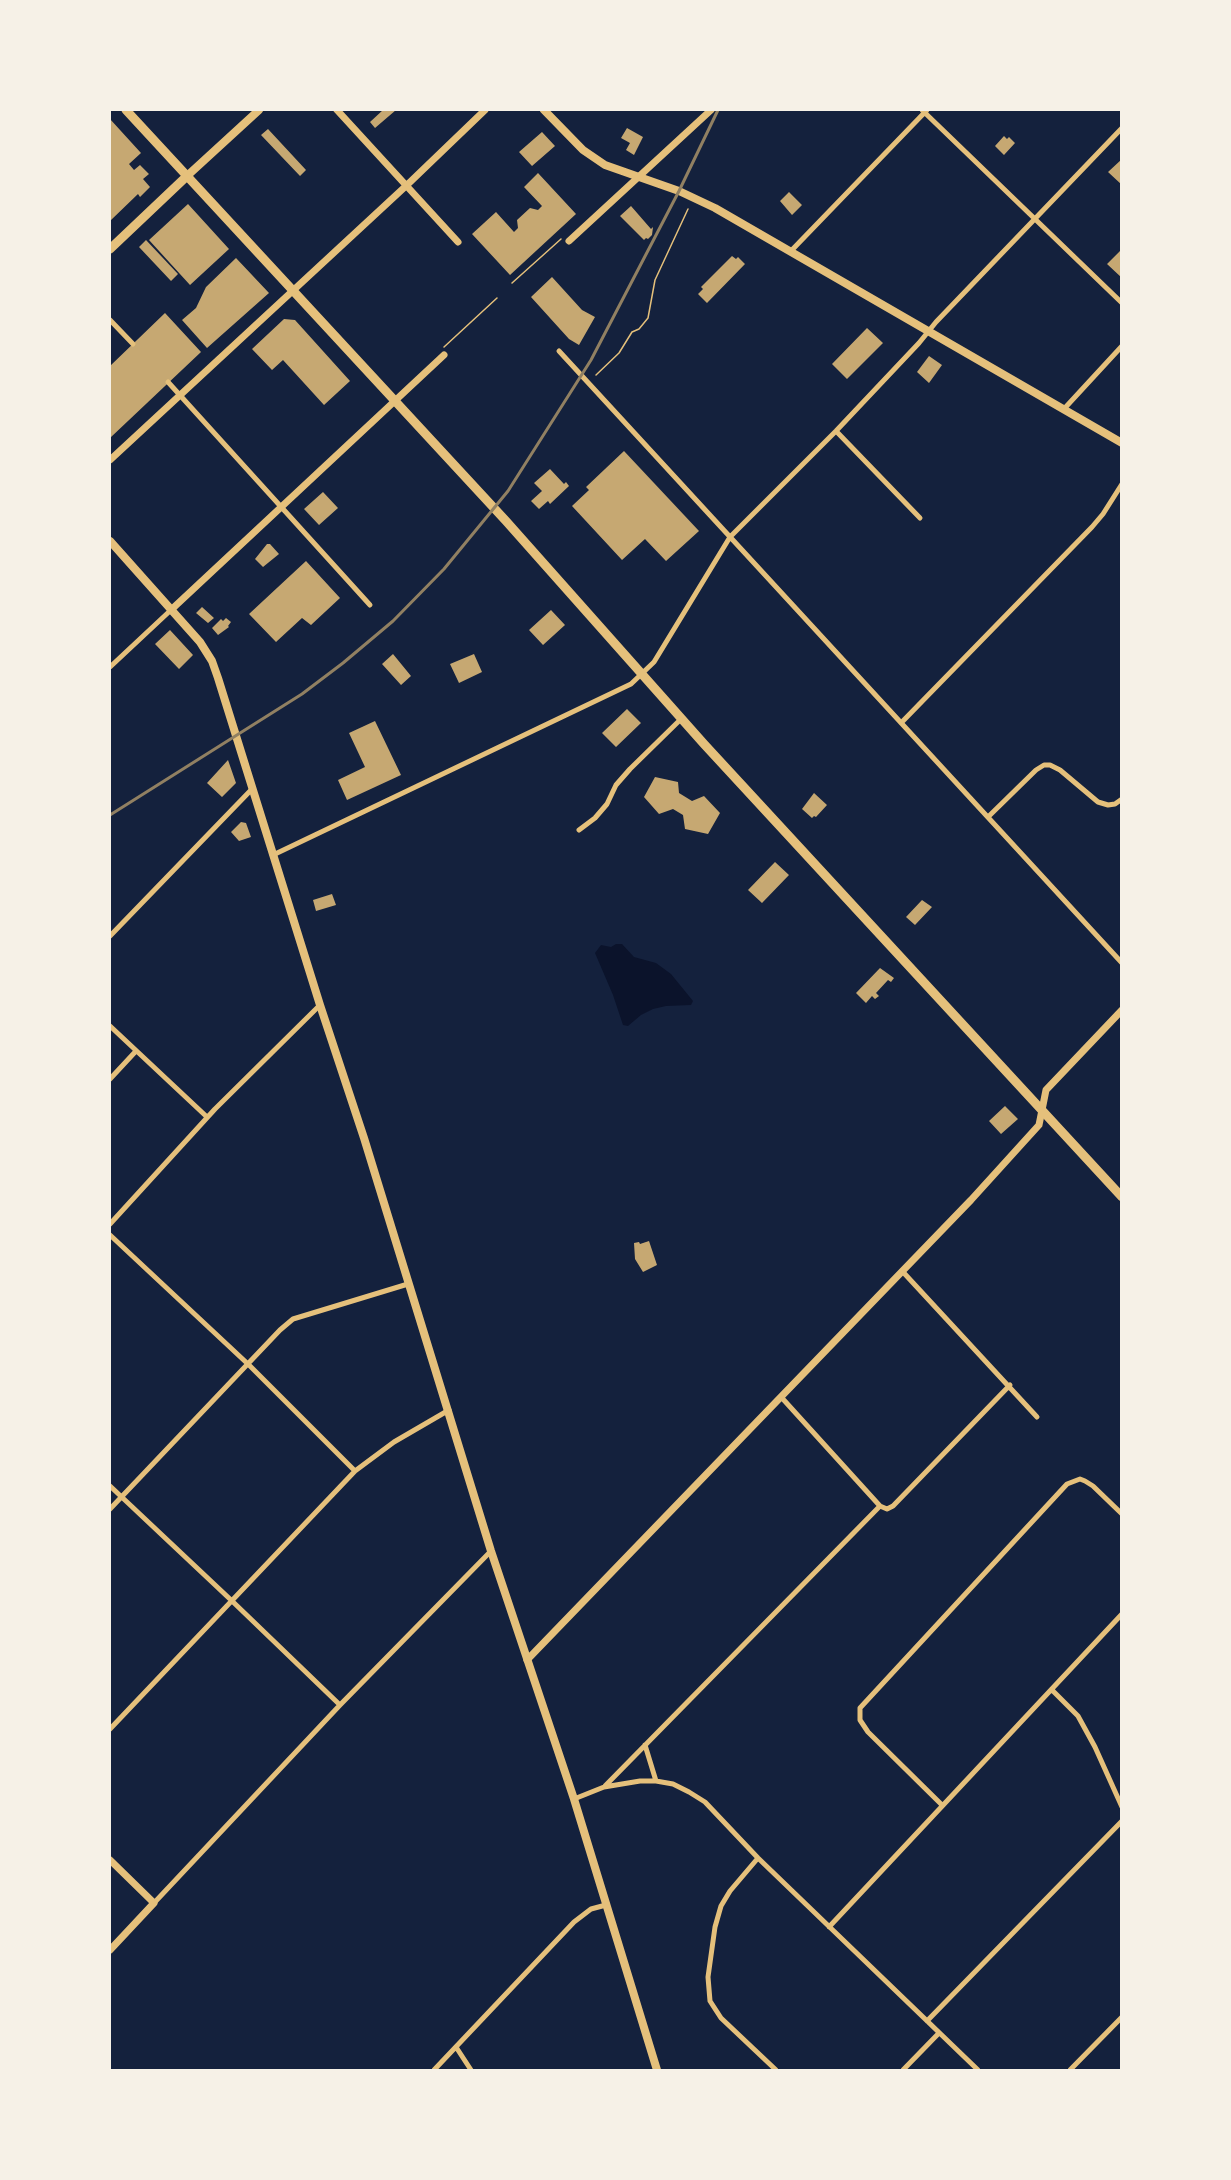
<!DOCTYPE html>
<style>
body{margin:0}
#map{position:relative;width:1231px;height:2180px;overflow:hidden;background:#14213d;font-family:Lato,sans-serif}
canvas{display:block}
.frame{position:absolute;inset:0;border:111px solid #f6f1e7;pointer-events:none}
</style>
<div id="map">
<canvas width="1231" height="2180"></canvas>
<div class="frame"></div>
</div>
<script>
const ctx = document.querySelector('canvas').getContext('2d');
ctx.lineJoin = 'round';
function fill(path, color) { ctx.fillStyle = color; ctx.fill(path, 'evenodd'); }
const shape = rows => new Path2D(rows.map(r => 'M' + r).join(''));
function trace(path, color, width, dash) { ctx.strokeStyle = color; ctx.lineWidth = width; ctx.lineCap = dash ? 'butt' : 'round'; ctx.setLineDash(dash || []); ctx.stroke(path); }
fill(shape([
 [616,944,622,944,634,957,656,963,671,974,693,1001,691,1005,666,1006,653,1009,641,1015,628,1026,623,1025,613,995,595,953,601,945,611,947]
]), '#0b132b');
fill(shape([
 [383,110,396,110,375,128,370,122],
 [110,119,141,153,129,164,134,170,140,165,149,174,143,179,150,187,140,197,138,194,110,221],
 [627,128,643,137,634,155,626,150,630,143,621,138],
 [268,129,306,170,300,176,261,135],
 [542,132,555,146,532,166,519,152],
 [1004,136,1007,139,1009,137,1015,143,1004,155,995,146],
 [1122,159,1122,185,1108,172],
 [538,173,576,214,510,275,472,234,496,212,514,232,518,228,517,220,530,208,538,210,542,206,524,187],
 [789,192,802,205,792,215,780,201],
 [188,204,229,249,190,285,149,240],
 [631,206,651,229,653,227,652,235,648,239,646,238,644,240,620,216],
 [146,240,178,274,171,281,139,247],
 [1120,251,1122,253,1122,278,1107,264],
 [732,256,736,259,738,257,745,264,707,303,698,294,703,289,701,287],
 [236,258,269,293,207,348,182,320,196,308,206,287],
 [552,277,582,310,595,317,579,345,569,339,531,297],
 [165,313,201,352,110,438,110,366],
 [284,319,295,320,350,381,324,405,283,360,272,370,252,349],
 [867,328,883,343,847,379,832,364],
 [929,356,942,365,929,383,917,372],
 [624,451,699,531,666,561,645,539,622,560,572,506,589,490,586,487],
 [550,469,564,484,566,482,569,486,550,504,548,501,539,509,531,501,542,491,534,483],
 [323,492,338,508,319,525,304,509],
 [267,544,270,544,279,554,263,567,255,559],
 [306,561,340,598,311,625,302,618,276,642,249,614],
 [202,607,214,618,208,623,196,613],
 [551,610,565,625,543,645,529,630],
 [226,618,231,622,228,626,229,627,218,635,212,628,221,619,223,621],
 [170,630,193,655,179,669,155,644],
 [393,654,411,676,401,685,382,664],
 [474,654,482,672,459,683,450,664],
 [627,709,641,723,616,747,602,733],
 [375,721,401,775,347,800,338,780,365,767,349,733],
 [228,760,236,783,222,797,207,783],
 [655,777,678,782,679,793,692,801,704,796,720,813,708,834,685,829,683,815,673,809,659,814,644,797],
 [814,793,827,805,816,817,814,816,812,818,802,809],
 [241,822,246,823,251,837,239,841,231,832],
 [775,862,789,875,762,903,748,890],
 [332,894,336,905,316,911,313,900],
 [922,900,932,907,915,925,906,917],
 [880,968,894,978,891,982,888,980,876,993,879,996,875,999,872,996,866,1003,856,993],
 [1005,1106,1018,1119,1001,1134,989,1121],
 [649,1241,657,1265,643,1272,635,1259,634,1243,639,1242,640,1244]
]), '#c6a872');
trace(shape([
 [512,283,561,239],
 [444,347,497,298],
 [596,375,619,353,632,332,639,329,648,318,655,280,688,209]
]), '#e5c07b', 1.5);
trace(shape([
 [922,110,1122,303],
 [790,252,927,110],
 [110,320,133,344],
 [559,351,1122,963],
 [168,382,370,605],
 [1063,410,1122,346],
 [836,431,920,518],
 [110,667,172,609],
 [901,723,1092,527,1103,514,1122,484],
 [988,817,1036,770,1044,765,1050,765,1060,770,1098,802,1108,805,1115,804,1122,799],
 [579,830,595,818,607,804,616,785,630,769,681,719],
 [273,855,631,684,654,662,730,537,836,431,919,343,936,322,1122,128],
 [110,936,252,789],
 [110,1026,207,1117],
 [110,1079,136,1051],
 [110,1224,215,1109,320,1005],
 [110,1235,249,1365,355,1471],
 [903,1272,1037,1417],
 [782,1398,880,1506],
 [110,1486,231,1600,340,1705],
 [880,1506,887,1509,893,1506,1010,1385],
 [110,1509,280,1330,293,1319,408,1284],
 [1052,1690,1078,1716,1095,1747,1122,1807],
 [110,1729,355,1471,394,1442,449,1410],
 [645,1745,656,1781],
 [605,1786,880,1506],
 [574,1799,604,1787,640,1781,656,1781,673,1784,689,1792,705,1802,758,1858,978,2070],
 [942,1805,868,1732,860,1720,860,1708,1067,1484,1080,1479,1085,1481,1093,1486,1122,1514],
 [758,1858,730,1891,721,1906,715,1927,708,1977,710,2001,721,2018,776,2070],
 [154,1903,340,1705,491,1551],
 [829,1927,1122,1614],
 [927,2021,1122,1821],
 [456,2047,471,2070],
 [434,2070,574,1922,591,1909,606,1905],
 [903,2070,939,2033],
 [1070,2070,1122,2017]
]), '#e5c07b', 5);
trace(shape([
 [337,110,458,242],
 [569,241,711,110],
 [110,460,407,185,485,110],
 [172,609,444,355],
 [527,1660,971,1200,1039,1125,1046,1090,1122,1010],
 [110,1860,154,1903,110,1950]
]), '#e5c07b', 7);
trace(shape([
 [544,110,583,150,605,165,679,191,715,208,1122,443],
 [187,176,259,110],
 [110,541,200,642,212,661,218,678,320,1005,364,1138,491,1551,574,1799,657,2070]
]), '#e5c07b', 8);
trace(shape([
 [126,110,506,521,704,744,1122,1197],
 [110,249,187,176]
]), '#e5c07b', 9);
trace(shape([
 [110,815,302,694,343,663,393,621,444,569,508,491,591,360,679,191,718,110]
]), '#918062', 3);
</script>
